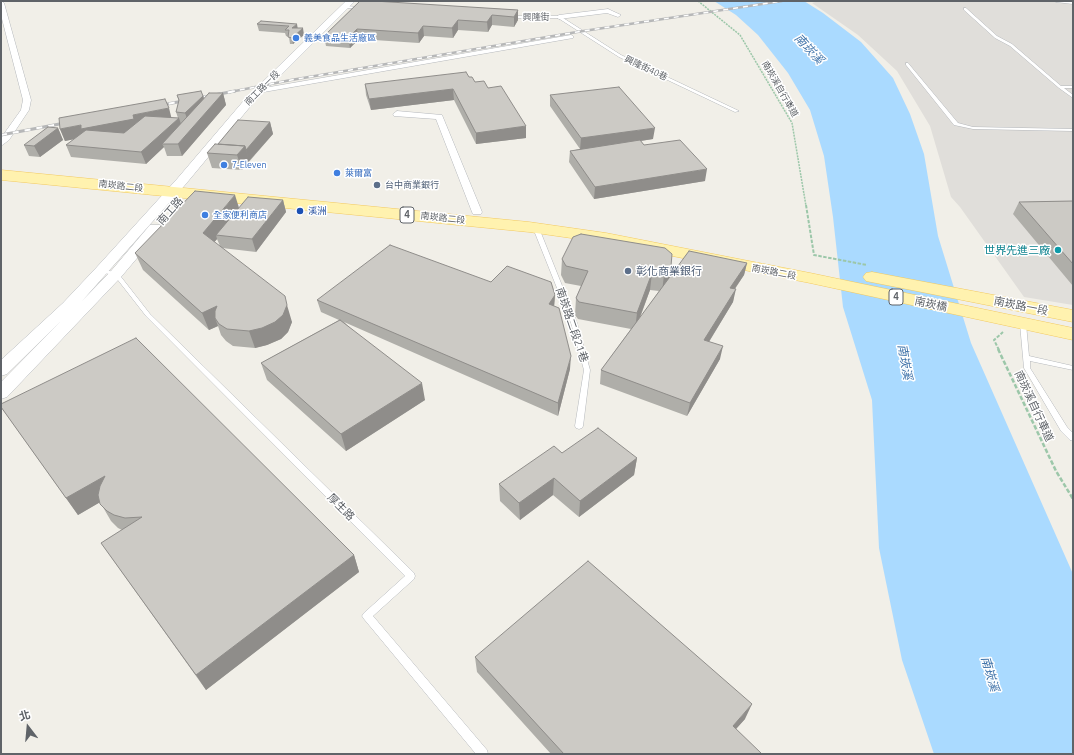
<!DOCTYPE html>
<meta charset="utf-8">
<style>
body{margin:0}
#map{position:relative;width:1074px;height:755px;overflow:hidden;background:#f1efe8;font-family:Ubuntu,"Noto Sans TC",sans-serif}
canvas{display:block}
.frame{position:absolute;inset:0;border:2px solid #5f6368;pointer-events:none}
.north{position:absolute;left:8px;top:707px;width:40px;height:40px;-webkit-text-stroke:3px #fff;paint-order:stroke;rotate:344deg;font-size:11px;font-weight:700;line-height:16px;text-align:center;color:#5f6368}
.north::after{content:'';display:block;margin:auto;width:14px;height:18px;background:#5f6368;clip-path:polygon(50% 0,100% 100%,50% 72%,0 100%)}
</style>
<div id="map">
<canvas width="1074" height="755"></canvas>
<div class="frame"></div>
<div class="north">北</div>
</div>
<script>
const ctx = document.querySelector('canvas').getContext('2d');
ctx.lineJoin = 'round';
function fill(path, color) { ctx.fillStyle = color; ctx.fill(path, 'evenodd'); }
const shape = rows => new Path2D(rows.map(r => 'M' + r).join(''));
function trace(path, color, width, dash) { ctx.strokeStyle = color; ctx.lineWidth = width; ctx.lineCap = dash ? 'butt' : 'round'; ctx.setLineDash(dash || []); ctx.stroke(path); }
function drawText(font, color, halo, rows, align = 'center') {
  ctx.font = font + ' Ubuntu,"Noto Sans TC",sans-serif'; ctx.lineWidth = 3; ctx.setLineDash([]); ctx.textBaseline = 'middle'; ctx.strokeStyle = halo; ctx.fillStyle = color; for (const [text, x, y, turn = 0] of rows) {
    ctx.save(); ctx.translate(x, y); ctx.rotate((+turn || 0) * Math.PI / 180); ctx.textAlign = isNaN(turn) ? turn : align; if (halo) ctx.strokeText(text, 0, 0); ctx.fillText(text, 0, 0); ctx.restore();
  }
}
fill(shape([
 [818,1,1073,1,1073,305,1024,297,960,207,951,197,930,126,897,71,858,35,812,3]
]), '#e0deda');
fill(shape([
 [714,1,804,1,823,13,861,42,893,78,910,114,924,154,938,236,971,343,1073,574,1073,754,934,754,902,660,879,548,872,400,843,307,833,217,824,156,810,110,788,73,758,35,736,15]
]), '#aadaff');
const service = shape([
 [1054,1,1073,2,1073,4,1056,2,1054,1],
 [344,6,363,7,365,8,363,9,345,8,344,6],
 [964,8,966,8,997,36,1012,44,1061,86,1073,86,1073,88,1064,88,1073,95,1073,98,1059,88,1010,46,995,38,964,10,964,8],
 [509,16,560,16,621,55,739,111,735,112,619,57,558,18,508,18,509,16],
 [906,63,908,63,958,123,973,127,1073,129,1073,131,973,129,954,125,906,65,906,63],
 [536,226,539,228,577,323,590,370,583,426,582,428,579,429,576,428,575,426,584,370,571,323,533,228,536,226],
 [101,269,118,273,150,314,414,573,415,576,414,579,373,616,487,750,488,754,476,754,364,619,362,616,364,613,405,576,146,316,114,275,99,272,98,271,101,269],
 [1023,322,1026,324,1029,356,1073,366,1073,370,1030,361,1030,368,1067,427,1073,433,1073,441,1070,440,1061,431,1024,368,1020,324,1023,322]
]);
const minor = shape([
 [1,1,4,3,31,100,29,110,9,140,1,146,1,138,21,110,23,100,1,15,1,1],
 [608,9,621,15,618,17,607,13,559,19,556,17,559,15,608,9],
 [571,35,573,36,573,38,258,93,254,91,258,89,571,35],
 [397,111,442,115,482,212,481,214,473,214,472,212,436,119,394,116,393,114,397,111]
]);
const tertiary = shape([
 [346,1,355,1,254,102,185,185,82,301,111,271,150,225,160,225,162,228,160,231,121,277,7,397,1,399,1,382,61,321,7,374,1,376,1,360,63,303,96,268,177,179,246,98,346,1]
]);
const primary = shape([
 [1,170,529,222,606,233,810,273,1073,328,1073,340,810,283,606,243,529,232,1,180,1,170],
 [872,272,1073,310,1073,322,866,281,863,277,866,273,872,272]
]);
trace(service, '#b5b8bc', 1);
trace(minor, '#b5b8bc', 1);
trace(tertiary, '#b5b8bc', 1);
trace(primary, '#f2c960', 1);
trace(shape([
 [698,1,740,35,792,123,806,206]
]), '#9cc7a9', 1.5, [2, 1]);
trace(shape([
 [806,205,814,255,867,265],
 [999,350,994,340,1003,332]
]), '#9cc7a9', 2, [3.5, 1.5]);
trace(shape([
 [998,349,1056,471,1073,499]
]), '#9cc7a9', 2.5, [4.5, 2]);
fill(service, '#fff');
fill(minor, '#fff');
fill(tertiary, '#fff');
fill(primary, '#fff2af');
const railFar1 = shape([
 [230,92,291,80,577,32,782,1]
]);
const rail = shape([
 [157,106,235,91],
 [1,135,70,122]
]);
trace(railFar1, '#b6b7b8', 2.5);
trace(rail, '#b6b7b8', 3);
trace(railFar1, '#fff', 1.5, [5]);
trace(rail, '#fff', 2, [6]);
fill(shape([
 [360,1,385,1,384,2,518,10,518,20,514,27,492,25,488,32,458,30,453,38,424,36,419,43,359,39,350,48,326,46,324,36],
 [261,21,298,28,304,35,293,44,290,44,289,37,286,36,285,33,259,31,257,24],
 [469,77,475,82,488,88,526,138,476,144,454,100,371,110,366,95,365,84],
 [223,93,226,105,182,156,167,156,164,147,146,164,71,157,66,145,74,139,65,141,60,129,172,118,178,118,176,112,179,102,177,95,204,99],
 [550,95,653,139,641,141,644,145,705,181,594,199,569,162,570,151,580,149,550,106],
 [270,122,273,134,242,170,212,168,207,153,218,144],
 [58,128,63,140,40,157,29,156,24,145],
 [283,200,286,212,256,252,222,248,292,322,288,332,281,339,267,345,255,348,233,346,226,341,221,335,218,326,209,330,143,270,135,253,239,208],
 [217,239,220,246,214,242],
 [1073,201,1073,286,1013,214,1019,202],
 [665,248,669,278,747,263,744,275,735,289,733,302,709,342,720,359,687,416,600,384,601,370,631,329,578,319,575,315,576,298,581,286,565,283,561,275,562,259],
 [650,290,659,291,640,318],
 [491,282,555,295,554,306,570,369,558,416,344,322,425,400,346,451,267,380,261,363,339,320,321,312,317,300],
 [1,407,354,555,359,572,206,690,101,543,122,530,118,528,111,521,100,502,78,515],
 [562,453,637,458,634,475,579,517,553,495,520,520,500,501,499,484],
 [475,657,745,719,736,729,761,754,551,754,477,672]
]), '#afaea9');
fill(shape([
 [518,10,518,20,514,27,514,17],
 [492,15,492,25,488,32,487,22],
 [458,20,458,30,453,38,452,28],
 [297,24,298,30,292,28],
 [423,26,424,36,419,43,418,33],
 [303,28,304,35,293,44,292,38],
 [357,29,359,39,350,48,348,38],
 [453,89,454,100,371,110,369,99],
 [223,93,226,105,182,156,178,144],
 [203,96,207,107,189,124,185,113],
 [169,108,172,120,139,131,86,141,85,137,65,141,60,129],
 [179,118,183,130,162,144,164,147,146,164,141,152],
 [270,122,273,134,249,161,246,150],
 [526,126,526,138,476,144,476,133],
 [58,128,63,140,40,157,34,146],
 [655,128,653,139,580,150,581,138],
 [245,146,249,161,242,170,237,155],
 [707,169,705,181,594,199,595,187],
 [235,195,240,211,216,235,217,239,208,250,203,233],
 [283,200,286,212,256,252,252,239],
 [747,263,744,275,727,300,730,288],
 [671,266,668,282,662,292,664,275],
 [652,273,650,290,635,330,637,313],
 [736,289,733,302,702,353,704,340],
 [555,295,554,308,549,304],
 [287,305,292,322,288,332,281,339,267,345,255,348,249,331],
 [217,306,215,318,218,326,209,330,202,313],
 [723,346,720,359,687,416,690,403],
 [571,356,570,369,558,416,558,403],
 [422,383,425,400,346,451,341,434],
 [637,458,634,475,579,517,580,501],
 [105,476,116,493,78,515,66,498],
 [554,478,553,495,520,520,519,503],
 [354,555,359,572,206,690,196,675],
 [752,704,745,719,726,740,733,726]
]), '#8f8d8a');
const building = shape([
 [360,1,374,1,518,10,514,17,492,15,487,22,458,20,452,28,423,26,418,33,357,29,348,38,324,36,360,1],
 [261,21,297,24,292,28,303,28,292,38,288,37,289,30,285,30,289,26,257,24,261,21],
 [466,72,469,77,472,77,475,82,484,81,488,88,501,86,526,126,476,133,453,89,369,99,365,84,466,72],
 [619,87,655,128,581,138,550,95,619,87],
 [201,91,203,96,185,113,176,112,179,100,177,95,201,91],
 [209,93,223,93,178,144,162,144,209,93],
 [165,99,169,108,133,115,134,119,81,129,81,125,60,129,59,118,165,99],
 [145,116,179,118,141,152,66,145,86,130,124,133,145,116],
 [238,120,270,122,246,150,245,146,218,144,238,120],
 [48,127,58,128,34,146,24,145,48,127],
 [640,140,644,145,680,140,707,169,595,187,570,151,640,140],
 [215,144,245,146,237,155,207,153,215,144],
 [195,191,235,195,203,233,285,296,287,305,283,315,275,322,262,328,249,331,227,329,219,324,215,318,215,311,217,306,202,313,135,253,195,191],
 [248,197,283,200,252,239,216,235,248,197],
 [1073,201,1073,264,1019,202,1073,201],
 [581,234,665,248,672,254,671,266,664,275,652,273,637,313,579,302,576,298,588,271,566,266,562,259,573,237,581,234],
 [390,245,491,282,507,266,551,282,555,295,549,304,559,308,571,356,558,403,317,300,390,245],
 [689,251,747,263,730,288,736,289,704,340,723,346,690,403,601,370,689,251],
 [340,320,422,383,341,434,261,363,340,320],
 [136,338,354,555,196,675,101,543,142,517,125,518,114,515,107,511,100,504,98,495,100,486,105,476,66,498,1,407,1,404,136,338],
 [598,428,637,458,580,501,554,478,519,503,499,484,554,446,562,453,598,428],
 [588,561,752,704,733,726,761,753,760,754,564,754,475,657,588,561]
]);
fill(building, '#cccac5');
trace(building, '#8f8d8a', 1);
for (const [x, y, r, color] of [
 [296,38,4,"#3f7fe0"],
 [224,165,4,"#3f7fe0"],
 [337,173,4,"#3f7fe0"],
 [377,185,4,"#5c6f8a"],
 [300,211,4,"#1a4fb4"],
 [205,215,4,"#3f7fe0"],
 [1058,250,4,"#0f9aa8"],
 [628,271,4,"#5c6f8a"]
]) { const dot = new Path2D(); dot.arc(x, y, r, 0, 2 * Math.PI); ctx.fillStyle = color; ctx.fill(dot); trace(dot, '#fff', 1.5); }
drawText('9px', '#5f6368', '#fff', [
 ["興隆街",536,17],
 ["興隆街40巷",646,68,25],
 ["南工路一段",262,88,-45],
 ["南崁溪自行車道",780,89,60],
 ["南崁路二段",121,186,6],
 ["南崁路二段",443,218,6],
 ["南崁路二段",774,272,11]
]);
drawText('9px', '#366cbe', '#fff', [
 ["義美食品生活廠區",304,38],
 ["7-Eleven",232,165],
 ["萊爾富",345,173],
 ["全家便利商店",213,215]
], 'left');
drawText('9px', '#4e5e75', '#fff', [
 ["台中商業銀行",385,185]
], 'left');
drawText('9px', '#164399', '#fff', [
 ["溪洲",308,211]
], 'left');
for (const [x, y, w] of [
 [407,215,14],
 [896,297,14]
]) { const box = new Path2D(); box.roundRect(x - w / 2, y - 8, w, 16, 3); ctx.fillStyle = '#fff'; ctx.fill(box); trace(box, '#5f6368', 1); }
drawText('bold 10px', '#5f6368', null, [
 ["4",407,215],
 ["4",896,297]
]);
drawText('11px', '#5f6368', '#fff', [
 ["南工路",170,211,-49],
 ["南崁橋",931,304,12],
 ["南崁路一段",1021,306,11],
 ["南崁路二段21巷",572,325,71],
 ["南崁溪自行車道",1034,406,65],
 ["厚生路",341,507,45]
]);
drawText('11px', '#0d838f', '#fff', [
 ["世界先進三廠",1050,250]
], 'right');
drawText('11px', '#4e5e75', '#fff', [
 ["彰化商業銀行",636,271]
], 'left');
drawText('italic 12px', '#4174aa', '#fff', [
 ["南崁溪",809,49,47],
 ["南崁溪",905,362,80],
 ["南崁溪",990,674,74]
]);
</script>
